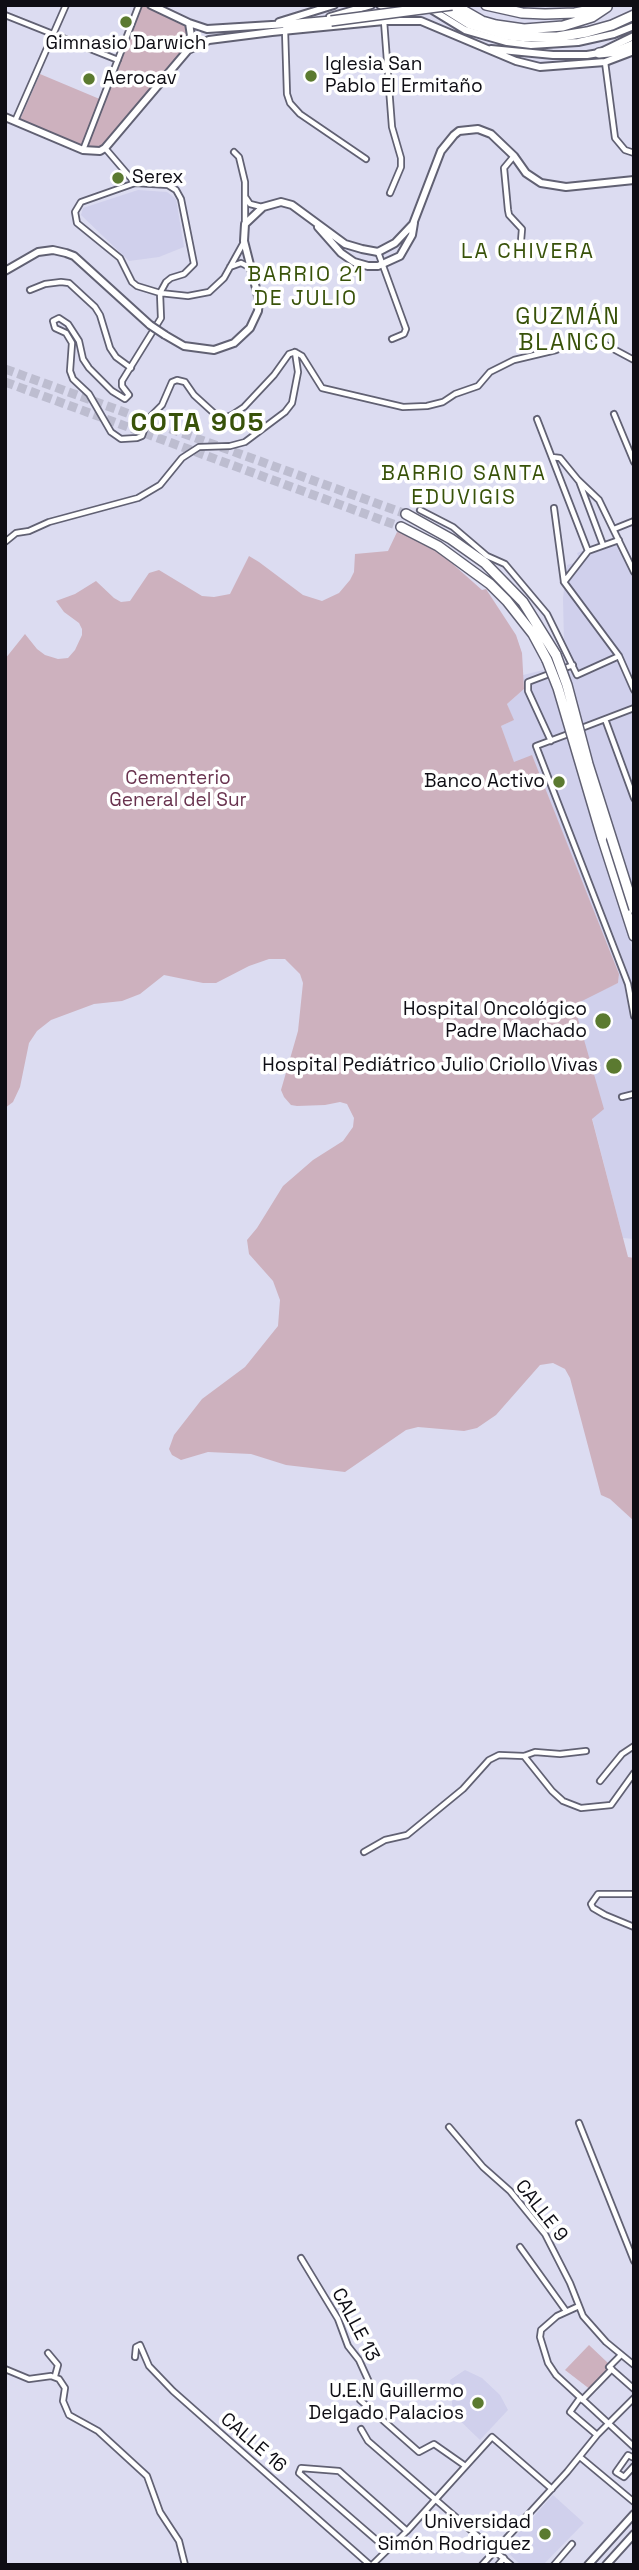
<!DOCTYPE html>
<meta charset="utf-8">
<style>
body{margin:0}
#map{position:relative;width:639px;height:2570px;overflow:hidden;background:#dcdcf1;font-family:"Space Grotesk",sans-serif}
canvas{display:block}
.frame{position:absolute;inset:0;border:7px solid #0e0d14;pointer-events:none}
</style>
<div id="map">
<canvas width="639" height="2570"></canvas>
<div class="frame"></div>
</div>
<script>
const ctx = document.querySelector('canvas').getContext('2d');
ctx.lineJoin = 'round';
function fill(path, color) { ctx.fillStyle = color; ctx.fill(path, 'evenodd'); }
const shape = rows => new Path2D(rows.map(r => 'M' + r).join(''));
function trace(path, color, width, dash) { ctx.strokeStyle = color; ctx.lineWidth = width; ctx.lineCap = dash ? 'butt' : 'round'; ctx.setLineDash(dash || []); ctx.stroke(path); }
function drawText(font, color, halo, rows, align = 'center') {
  ctx.font = font + ' "Space Grotesk",sans-serif'; ctx.lineWidth = 7; ctx.setLineDash([]); ctx.textBaseline = 'middle'; ctx.strokeStyle = halo; ctx.fillStyle = color; for (const [text, x, y, turn = 0] of rows) {
    ctx.save(); ctx.translate(x, y); ctx.rotate((+turn || 0) * Math.PI / 180); ctx.textAlign = isNaN(turn) ? turn : align; if (halo) ctx.strokeText(text, 0, 0); ctx.fillText(text, 0, 0); ctx.restore();
  }
}
fill(shape([
 [138,190,167,192,176,199,184,247,159,257,129,261,81,215,83,208],
 [620,536,634,572,634,936,627,925,634,962,634,1239,623,1238,592,1118,572,1003,618,983,619,974,532,756,514,763,501,726,513,720,507,704,524,689,523,675,543,670,550,683,570,743,585,737,561,667,566,666,570,672,579,674,564,642,563,598,567,565,580,561,577,553],
 [465,2370,482,2378,500,2395,508,2410,480,2440,453,2414,450,2380],
 [553,2495,584,2523,543,2565,521,2565,508,2553,507,2546]
]), '#d0d0ec');
fill(shape([
 [139,5,151,5,189,23,188,50,105,148,94,151,19,122,40,74,102,100],
 [397,532,420,535,482,590,486,589,516,635,522,653,524,689,507,704,514,720,501,726,514,762,532,755,619,974,618,983,574,1005,604,1109,592,1119,628,1257,634,1258,634,1521,610,1499,601,1495,570,1378,565,1369,553,1363,540,1365,496,1415,477,1428,464,1431,418,1427,406,1430,345,1472,286,1465,251,1454,208,1452,181,1460,172,1455,169,1449,174,1435,202,1399,245,1367,278,1326,280,1300,273,1281,249,1254,247,1240,257,1228,283,1186,313,1160,343,1141,353,1127,354,1118,347,1104,340,1102,325,1105,297,1106,291,1105,284,1097,281,1090,298,1031,303,983,300,974,285,959,269,959,249,966,216,983,203,983,164,975,140,994,122,1001,94,1004,51,1020,37,1031,29,1043,20,1087,13,1102,5,1108,5,659,25,634,37,649,45,655,58,659,68,658,75,650,82,635,82,629,79,623,64,612,56,601,75,594,96,581,114,598,121,602,130,601,149,573,159,570,202,596,214,597,230,594,249,556,259,562,303,595,322,601,339,593,350,580,354,572,355,554,388,551],
 [589,2345,608,2363,609,2370,591,2390,565,2370]
]), '#cdb1be');
trace(shape([
 [5,369,406,514],
 [5,382,401,527]
]), '#bdbdd0', 9, [9, 4.5]);
const street = shape([
 [5,15,118,60],
 [384,21,392,127,401,158,401,167,390,193],
 [285,30,287,94,290,103,300,114,366,159],
 [605,62,615,138,625,150,634,153],
 [15,121,66,5],
 [105,148,135,183],
 [83,150,139,5],
 [234,152,239,157,245,182,245,223],
 [514,156,504,168,508,210,509,215,522,229,521,241],
 [246,198,250,204,262,207],
 [378,252,406,329,404,334,392,339],
 [230,267,241,263,251,268],
 [30,290,45,284,61,282,69,283,95,307,100,315,110,348,116,357,131,368],
 [160,293,161,318,122,381,122,386,129,395,125,399,112,391,89,368,83,359,79,341,68,324,59,318,53,321,55,328,66,333,72,343,70,371,73,379,89,394,111,432,121,439,137,438,142,436,148,419,162,405,172,382,177,380,185,382,194,395,216,415,227,417,232,415,244,407,274,375,289,354,295,352],
 [160,293,166,282,171,278,184,274,194,264,181,199,176,190,168,185,135,183,81,202,75,212,77,223,120,258,132,282,137,286,160,293,188,296,209,292,224,278,244,242],
 [295,352,302,356,322,388,403,407,427,406,443,402,455,394,478,386,490,372,514,360,556,350,587,338,591,337,634,360],
 [614,414,634,462],
 [537,419,588,551],
 [552,457,560,458,578,480,599,500,634,572],
 [579,481,603,545],
 [554,508,564,582,619,656,634,690],
 [420,510,453,527,487,556,505,564,547,614,577,675,619,656],
 [614,529,634,521],
 [5,542,16,533,29,531,49,522,138,498,160,485,182,458,199,447,230,446,245,442,285,412,292,403,298,372,295,352],
 [564,582,588,551,619,540],
 [605,719,634,798],
 [579,729,634,708],
 [571,733,536,746,628,984,634,1016],
 [551,741,528,691,528,682,573,665],
 [622,1097,634,1094],
 [524,1756,552,1791,563,1801,581,1808,611,1805,634,1773],
 [600,1781,622,1754,634,1746],
 [364,1852,385,1840,407,1835,463,1789,489,1760,499,1755,524,1756,535,1752,560,1754,586,1751],
 [634,1894,598,1894,591,1904,593,1908,605,1915,634,1927],
 [579,2123,634,2261],
 [449,2127,483,2167,510,2191,545,2234,570,2283,583,2316,606,2342,634,2365],
 [520,2247,566,2311],
 [301,2258,338,2319,348,2346,359,2360,369,2382,359,2397,360,2400,419,2452,434,2444,464,2465],
 [579,2306,557,2316,541,2330,540,2337,548,2363,556,2375,634,2447],
 [48,2353,58,2365,55,2376],
 [621,2355,609,2367,634,2389],
 [135,2357,136,2347,140,2345,149,2366,173,2391,370,2565],
 [5,2369,29,2379,51,2376,59,2379,65,2388,63,2401,69,2415,98,2431,147,2476,160,2512,179,2541,185,2565],
 [580,2398,570,2412,597,2435],
 [582,2400,612,2369],
 [361,2429,368,2441,511,2565],
 [580,2457,634,2502],
 [634,2458,628,2455,616,2472,624,2477,634,2466],
 [388,2550,299,2473,301,2468,339,2471,407,2531],
 [372,2565,407,2531,492,2437,552,2489],
 [482,2565,567,2472,597,2435,634,2398],
 [498,2565,504,2558],
 [554,2565,572,2544]
]);
const secondary = shape([
 [151,5,189,23,207,29,288,24],
 [380,5,394,12],
 [429,8,465,30,507,42,531,45,578,42,614,34,634,26],
 [330,17,371,5],
 [279,22,334,5],
 [491,49,553,55,587,55,599,53,634,36],
 [188,50,191,36,189,23],
 [5,117,83,150,100,151,105,148,188,50,209,40,272,32,384,21,421,21,516,61,540,67,605,62,634,51],
 [318,227,341,253,354,262,368,266,378,266,400,256,412,235,414,223],
 [5,271,38,252,53,250,66,253,74,256,150,325],
 [165,335,184,346,214,350,234,343,250,328,258,311,259,300,244,241,245,224,263,207,281,202,292,205,345,244,362,249,378,252,395,243,413,224,441,151,454,135,459,131,478,129,491,134,514,156,526,173,541,183,566,187,634,180],
 [588,2565,634,2514],
 [606,2565,634,2534]
]);
const highway = shape([
 [440,5,470,24,507,35,528,37,557,37,587,32,612,25,634,15],
 [454,5,482,21,496,25,524,29,563,26,592,17,607,7],
 [486,5,522,13,545,14,575,13,601,8],
 [287,25,331,21],
 [599,53,619,51,634,45],
 [406,514,451,539,485,563,523,602,556,655],
 [401,527,438,546,490,584,507,601,533,634,547,660],
 [602,837,634,936]
]);
trace(street, '#616173', 8);
trace(secondary, '#616173', 10);
trace(highway, '#616173', 12);
trace(street, '#fff', 4.5);
trace(secondary, '#fff', 6);
trace(highway, '#fff', 9);
const secondaryBridge = shape([
 [150,325,165,335]
]);
const highwayBridge = shape([
 [331,21,452,5],
 [556,655,567,685,588,764,634,909],
 [547,660,558,688,602,837]
]);
trace(secondaryBridge, '#616173', 10, []);
trace(highwayBridge, '#616173', 12, []);
trace(secondaryBridge, '#fff', 6);
trace(highwayBridge, '#fff', 9);
for (const [x, y, r, color] of [
 [126,22,7,"#5b7a30"],
 [311,76,7,"#5b7a30"],
 [89,79,7,"#5b7a30"],
 [118,178,7,"#5b7a30"],
 [559,782,7,"#5b7a30"],
 [603,1021,9,"#5b7a30"],
 [614,1066,9,"#5b7a30"],
 [478,2403,7,"#5b7a30"],
 [545,2534,7,"#5b7a30"]
]) { const dot = new Path2D(); dot.arc(x, y, r, 0, 2 * Math.PI); ctx.fillStyle = color; ctx.fill(dot); trace(dot, '#fff', 2.5); }
drawText('19px', '#0e0d14', '#fff', [
 ["Gimnasio Darwich",126,44,"center"],
 ["Iglesia San",325,65,"left"],
 ["Pablo El Ermitaño",325,87,"left"],
 ["Aerocav",103,79,"left"],
 ["Serex",132,178,"left"],
 ["Banco Activo",545,782],
 ["Hospital Oncológico",587,1010],
 ["Padre Machado",587,1032],
 ["Hospital Pediátrico Julio Criollo Vivas",598,1066],
 ["U.E.N Guillermo",464,2392],
 ["Delgado Palacios",464,2414],
 ["Universidad",531,2523],
 ["Simón Rodriguez",531,2545]
], 'right');
drawText('19px', '#69334f', '#fff', [
 ["Cementerio",178,779],
 ["General del Sur",178,801]
]);
drawText('19px', '#0e0d14', '#fff', [
 ["CALLE 9",541,2211,52],
 ["CALLE 13",355,2325,62],
 ["CALLE 16",253,2443,41]
]);
ctx.letterSpacing = '2px';
drawText('21px', '#385209', '#fff', [
 ["LA CHIVERA",528,252],
 ["BARRIO 21",306,275],
 ["DE JULIO",306,299],
 ["BARRIO SANTA",464,474],
 ["EDUVIGIS",464,498]
]);
ctx.letterSpacing = '0px';
ctx.letterSpacing = '2px';
drawText('23px', '#385209', '#fff', [
 ["GUZMÁN",568,318],
 ["BLANCO",568,344]
]);
ctx.letterSpacing = '0px';
ctx.letterSpacing = '2px';
drawText('bold 26px', '#385209', '#fff', [
 ["COTA 905",198,424]
]);
ctx.letterSpacing = '0px';
</script>
